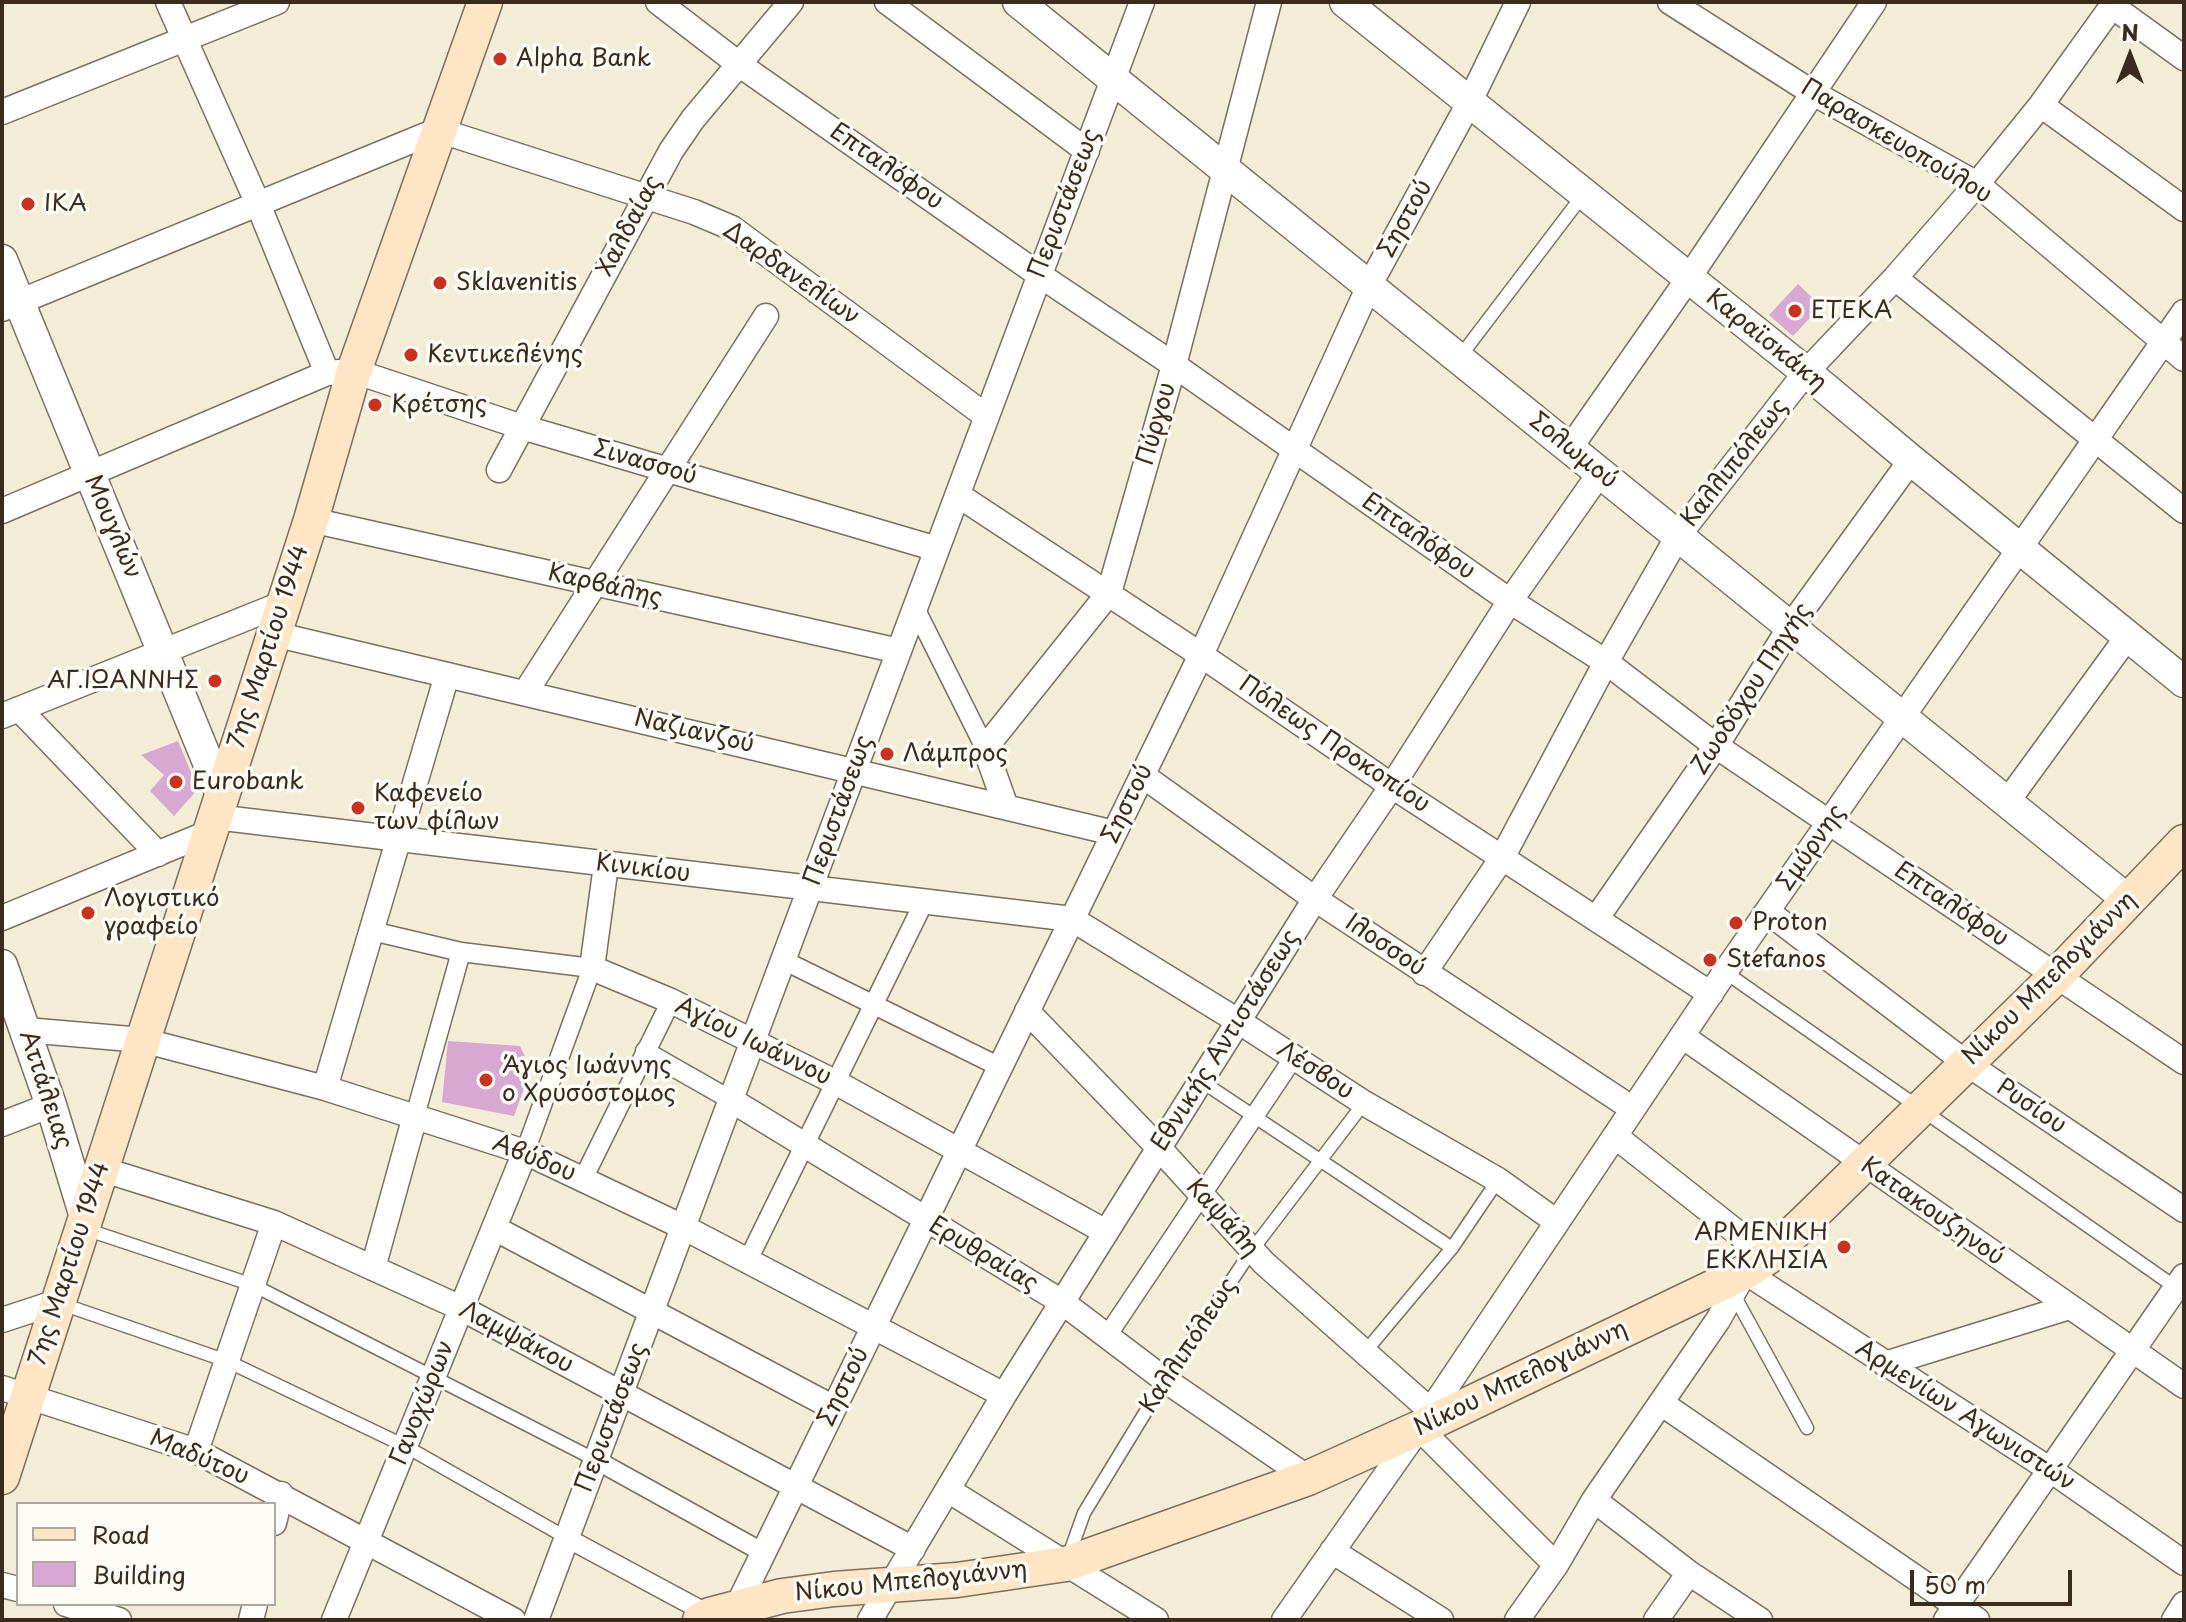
<!DOCTYPE html>
<meta charset="utf-8">
<style>
body{margin:0}
#map{position:relative;width:2186px;height:1622px;overflow:hidden;background:#f3edd8;font-family:"Playpen Sans",sans-serif}
canvas{display:block}
.frame{position:absolute;inset:0;border:4px solid #3b2a1e;pointer-events:none}
.legend{position:absolute;left:16px;top:1502px;width:260px;height:104px;box-sizing:border-box;background:#fdfcf7;border:2px solid #afa8a0;margin:0;padding:10px 14px;list-style:none;font-size:24px;color:#3b2a1e}
.legend li{display:flex;align-items:center;gap:16px;height:40px}
.legend b{width:40px;border:2px solid #afa8a0}
.north{position:absolute;left:2090px;top:16px;width:80px;height:80px;-webkit-text-stroke:6px #fdfcf7;paint-order:stroke;rotate:0deg;font-size:22px;font-weight:700;line-height:32px;text-align:center;color:#3b2a1e}
.north::after{content:'';display:block;margin:auto;width:28px;height:36px;background:#3b2a1e;clip-path:polygon(50% 0,100% 100%,50% 72%,0 100%)}
.scale{position:absolute;left:1910px;top:1570px;width:162px;height:36px;box-sizing:border-box;border:4px solid #3b2a1e;border-top:0;padding-left:10px;font-size:24px;line-height:28px;white-space:nowrap;color:#3b2a1e;-webkit-text-stroke:6px #fdfcf7;paint-order:stroke}
</style>
<div id="map">
<canvas width="2186" height="1622"></canvas>
<div class="frame"></div>
<ul class="legend">
<li><b style="height:10px;background:#fde5c5"></b>Road</li>
<li><b style="height:22px;background:#d6a8d2"></b>Building</li>
</ul>
<div class="north">N</div>
<div class="scale">50 m</div>
</div>
<script>
const ctx = document.querySelector('canvas').getContext('2d');
ctx.lineJoin = 'round';
function fill(path, color) { ctx.fillStyle = color; ctx.fill(path, 'evenodd'); }
const shape = rows => new Path2D(rows.map(r => 'M' + r).join(''));
function trace(path, color, width, dash) { ctx.strokeStyle = color; ctx.lineWidth = width; ctx.lineCap = dash ? 'butt' : 'round'; ctx.setLineDash(dash || []); ctx.stroke(path); }
function drawText(font, color, halo, rows, align = 'center') {
  ctx.font = font + ' "Playpen Sans",sans-serif'; ctx.lineWidth = 7; ctx.setLineDash([]); ctx.textBaseline = 'middle'; ctx.strokeStyle = halo; ctx.fillStyle = color; for (const [text, x, y, turn = 0] of rows) {
    ctx.save(); ctx.translate(x, y); ctx.rotate((+turn || 0) * Math.PI / 180); ctx.textAlign = isNaN(turn) ? turn : align; if (halo) ctx.strokeText(text, 0, 0); ctx.fillText(text, 0, 0); ctx.restore();
  }
}
fill(shape([
 [1798,284,1821,306,1793,336,1769,315],
 [178,741,198,789,174,816,150,791,164,775,141,755],
 [448,1041,520,1046,531,1069,514,1116,442,1102]
]), '#d6a8d2');
const service = shape([
 [1459,358,1583,195],
 [1725,972,2178,1289],
 [1201,1081,1452,1248],
 [85,1229,253,1285,596,1460],
 [1734,1295,1807,1428],
 [59,1303,227,1361,405,1446,567,1538],
 [1365,1352,1452,1248,1498,1180],
 [1068,1558,1084,1513,1165,1380,1252,1250,1364,1103]
]);
const pedestrian = shape([
 [915,608,985,748],
 [372,931,461,952,592,968,525,1152],
 [783,960,1000,1067],
 [645,1051,731,1100],
 [415,1116,461,952],
 [583,1179,671,1001],
 [748,1260,924,902],
 [1107,1336,1294,1057],
 [596,1460,764,1553],
 [567,1538,710,1615]
]);
const minor = shape([
 [168,2,258,204,327,373],
 [658,2,740,65,1038,274,1174,365,1510,601,1606,662,1716,746,2184,1062],
 [887,2,1087,151],
 [1670,2,1813,93,1977,184,2184,359],
 [2112,6,2184,58],
 [2041,105,2184,209],
 [2,112,277,2],
 [1895,278,2184,511],
 [2,309,438,130,694,212,732,228,986,416],
 [1570,448,1688,279,1874,2],
 [499,470,671,151,693,119,791,2],
 [958,495,1201,655,1392,786,1711,994],
 [2,511,327,373,354,371,522,427,937,549],
 [311,520,899,651],
 [274,634,1114,833],
 [525,693,766,316],
 [19,709,158,854],
 [2,716,284,603],
 [1142,775,1315,899,1633,1109],
 [2007,802,2128,636],
 [1006,807,985,748,1109,593,1174,365,1269,2],
 [215,817,1072,919,1238,1021,1364,1103,1498,1180,1557,1222],
 [606,865,592,968,671,1001,837,1083,1106,1232],
 [1768,912,1966,1063,2184,1210],
 [2,918,210,832],
 [1596,919,1716,746,1790,627,1911,460],
 [1424,973,1502,858,1606,662,1678,536,1806,372,1895,278,1977,184,2041,105,2115,2],
 [1027,1011,1159,1148,1264,1263,1431,1411],
 [26,1030,142,1040,325,1088,525,1152,683,1227,1004,1395],
 [1682,1036,2184,1386],
 [325,1088,447,675],
 [731,1100,1062,1302,1165,1380,1308,1478],
 [2,1124,51,1105],
 [1615,1136,1768,1257],
 [101,1169,274,1223,461,1308,913,1549],
 [494,1228,834,1408],
 [373,1268,415,1116],
 [2,1320,57,1302],
 [1885,1364,2069,1307],
 [2,1388,196,1451,513,1620],
 [1661,1403,1977,1620],
 [1419,1428,1556,1565],
 [196,1451,274,1223],
 [948,1490,1156,1620],
 [1594,1500,1689,1573,1760,1620],
 [274,1523,281,1494],
 [1332,1551,1441,1620],
 [2,1585,18,1589],
 [66,1604,119,1620],
 [737,1607,1201,655,1369,286,1469,103,1518,2],
 [251,1620,255,1604],
 [334,1620,525,1152],
 [536,1620,1142,2],
 [870,1620,1004,1395,1315,899,1392,786,1510,601,1600,473],
 [1284,1620,1419,1428,1725,972,2184,312],
 [1517,1620,1556,1565,1594,1500,1718,1320,1745,1272,2049,1469,2184,1563],
 [1656,1620,1689,1573],
 [1946,1620,2184,1276],
 [2174,1620,2184,1604]
]);
const tertiary = shape([
 [1018,2,2128,900],
 [1345,2,1806,372,1911,460,2184,682],
 [2,260,221,794],
 [2,965,51,1105,85,1217]
]);
const secondary = shape([
 [2,1477,311,520,354,371,485,2],
 [700,1620,710,1615,782,1596,834,1589,957,1580,1066,1564,1308,1478,1419,1428,1745,1272,1768,1257,1805,1222,2056,976,2184,842]
]);
trace(service, '#7b6e5f', 15);
trace(pedestrian, '#7b6e5f', 21);
trace(minor, '#7b6e5f', 27);
trace(tertiary, '#7b6e5f', 33);
trace(secondary, '#7b6e5f', 37);
trace(service, '#fff', 12);
trace(pedestrian, '#fff', 18);
trace(minor, '#fff', 24);
trace(tertiary, '#fff', 30);
trace(secondary, '#fde5c5', 34);
for (const [x, y, r, color] of [
 [500,59,8,"#c8321e"],
 [28,204,8,"#c8321e"],
 [440,283,8,"#c8321e"],
 [1795,311,8,"#c8321e"],
 [411,355,8,"#c8321e"],
 [375,405,8,"#c8321e"],
 [215,681,8,"#c8321e"],
 [887,754,8,"#c8321e"],
 [176,782,8,"#c8321e"],
 [358,808,8,"#c8321e"],
 [88,913,8,"#c8321e"],
 [1736,923,8,"#c8321e"],
 [1710,960,8,"#c8321e"],
 [486,1080,8,"#c8321e"],
 [1844,1247,8,"#c8321e"]
]) { const dot = new Path2D(); dot.arc(x, y, r, 0, 2 * Math.PI); ctx.fillStyle = color; ctx.fill(dot); trace(dot, '#fdfcf7', 3); }
drawText('24px', '#3b2a1e', '#fdfcf7', [
 ["Alpha Bank",516,59],
 ["ΙΚΑ",44,204],
 ["Sklavenitis",456,283],
 ["ΕΤΕΚΑ",1811,311],
 ["Κεντικελένης",427,355],
 ["Κρέτσης",391,405],
 ["ΑΓ.ΙΩΑΝΝΗΣ",199,681,"right"],
 ["Λάμπρος",903,754],
 ["Eurobank",192,782],
 ["Καφενείο",374,794],
 ["των φίλων",374,822],
 ["Λογιστικό",104,899],
 ["γραφείο",104,927],
 ["Proton",1752,923],
 ["Stefanos",1726,960],
 ["Άγιος Ιωάννης",502,1066],
 ["ο Χρυσόστομος",502,1094],
 ["ΑΡΜΕΝΙΚΗ",1828,1233,"right"],
 ["ΕΚΚΛΗΣΙΑ",1828,1261,"right"]
], 'left');
drawText('24px', '#3b2a1e', '#fdfcf7', [
 ["Παρασκευοπούλου",1896,142,31],
 ["Επταλόφου",886,167,35],
 ["Περιστάσεως",1065,204,-69],
 ["Σηστού",1406,219,-61],
 ["Χαλδαίας",630,226,-62],
 ["Δαρδανελίων",791,274,35],
 ["Καραϊσκάκη",1766,341,39],
 ["Πύργου",1157,424,-74],
 ["Σολωμού",1573,451,39],
 ["Σινασσού",645,463,16],
 ["Καλλιπόλεως",1735,463,-52],
 ["Μουγλών",112,527,67],
 ["Επταλόφου",1418,537,35],
 ["Καρβάλης",605,586,13],
 ["7ης Μαρτίου 1944",269,647,-72],
 ["Ζωοδόχου Πηγής",1752,689,-57],
 ["Ναζιανζού",694,732,13],
 ["Πόλεως Προκοπίου",1334,745,34],
 ["Σηστού",1128,804,-64],
 ["Περιστάσεως",839,811,-70],
 ["Σμύρνης",1812,848,-55],
 ["Κινικίου",643,869,7],
 ["Επταλόφου",1951,905,34],
 ["Ιλοσσού",1385,946,34],
 ["Νίκου Μπελογιάννη",2050,979,-45],
 ["Εθνικής Αντιστάσεως",1226,1041,-58],
 ["Αγίου Ιωάννου",753,1042,26],
 ["Λέσβου",1315,1071,33],
 ["Αττάλειας",45,1090,72],
 ["Ρυσίου",2031,1107,34],
 ["Αβύδου",534,1159,22],
 ["Κατακουζηνού",1932,1212,35],
 ["Καψάλη",1222,1218,48],
 ["Ερυθραίας",983,1255,31],
 ["7ης Μαρτίου 1944",70,1264,-72],
 ["Λαμψάκου",516,1338,28],
 ["Καλλιπόλεως",1189,1346,-57],
 ["Νίκου Μπελογιάννη",1521,1379,-26],
 ["Σηστού",844,1387,-64],
 ["Γανοχώρων",423,1403,-68],
 ["Αρμενίων Αγωνιστών",1965,1416,33],
 ["Περιστάσεως",612,1418,-69],
 ["Μαδύτου",199,1458,23],
 ["Νίκου Μπελογιάννη",911,1582,-6]
]);
</script>
